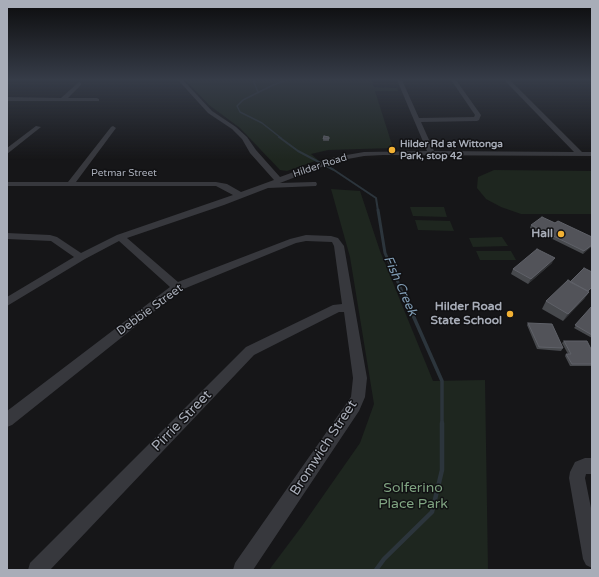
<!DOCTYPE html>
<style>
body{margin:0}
#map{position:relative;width:599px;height:577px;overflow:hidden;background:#161618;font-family:"Varela Round",sans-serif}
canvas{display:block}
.frame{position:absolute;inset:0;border:8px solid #a8adb8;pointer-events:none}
</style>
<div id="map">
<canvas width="599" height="577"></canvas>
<div class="frame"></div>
</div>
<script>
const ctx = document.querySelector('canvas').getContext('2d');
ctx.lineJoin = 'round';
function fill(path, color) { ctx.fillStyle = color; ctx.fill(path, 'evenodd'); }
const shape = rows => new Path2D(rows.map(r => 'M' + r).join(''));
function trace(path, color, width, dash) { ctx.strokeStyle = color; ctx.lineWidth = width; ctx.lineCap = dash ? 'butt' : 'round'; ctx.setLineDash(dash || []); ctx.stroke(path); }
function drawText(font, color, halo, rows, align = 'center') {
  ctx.font = font + ' "Varela Round",sans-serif'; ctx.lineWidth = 3; ctx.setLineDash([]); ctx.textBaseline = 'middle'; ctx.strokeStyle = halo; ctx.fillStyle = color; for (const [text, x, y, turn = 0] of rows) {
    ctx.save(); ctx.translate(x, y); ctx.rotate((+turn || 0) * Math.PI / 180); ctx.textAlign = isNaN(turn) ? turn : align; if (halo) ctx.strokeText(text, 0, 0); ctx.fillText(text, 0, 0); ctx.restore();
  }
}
fill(shape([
 [185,80,372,80,374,87,397,88,398,91,375,91,393,148,328,150,311,154,318,160,287,171,280,170,240,128,209,105],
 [494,170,592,171,592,214,521,214,501,207,486,199,477,188,478,177],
 [331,189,360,191,380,251,433,381,485,380,488,570,269,570,302,526,360,443,374,404,350,257],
 [410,207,444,207,447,217,413,216],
 [415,220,450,221,454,231,418,230],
 [502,237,508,246,473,247,469,238],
 [476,251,511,251,516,260,480,260]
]), '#1e261f');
trace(shape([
 [253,80,258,92],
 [281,138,262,123,240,112,237,106,243,100,273,85,287,80]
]), '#2c353c', 1.5);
trace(shape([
 [279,137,298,151,334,170,376,198,378,211]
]), '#2c353c', 2);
trace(shape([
 [378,210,385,253,408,305]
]), '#2c353c', 3);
trace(shape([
 [408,304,442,381,442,424]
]), '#2c353c', 3.5);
trace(shape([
 [376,570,384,559,432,512,442,470,442,423]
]), '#2c353c', 4.5);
fill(shape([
 [178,80,183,80,212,111,236,127,247,137,256,150,280,177,335,157,364,152,427,151,397,80,402,80,419,118,474,117,475,115,451,80,456,80,481,115,479,120,477,121,421,122,434,151,574,152,504,80,510,80,582,152,592,152,592,156,383,155,364,156,337,161,280,183,313,182,316,182,317,184,316,186,268,188,224,205,127,238,178,282,290,239,306,235,331,236,338,238,344,246,367,378,365,397,359,411,253,570,233,570,235,563,351,397,353,378,344,312,339,312,254,355,50,570,28,570,30,563,246,347,333,305,342,304,334,246,332,242,306,241,296,243,181,290,12,425,7,427,7,411,170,287,119,241,85,259,7,306,7,297,74,257,51,241,7,239,7,233,50,235,57,237,81,253,117,235,233,195,216,186,7,186,7,182,68,182,111,127,113,126,116,128,76,182,216,182,227,184,241,192,274,180,250,153,242,139,232,129,208,113,178,80],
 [79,82,81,83,81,85,68,98,97,98,99,99,99,101,7,101,7,97,61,98,79,82],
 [36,126,41,127,7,154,7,148,36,126],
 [585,458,592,458,592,474,586,474,585,478,592,513,592,568,586,565,583,559,569,478,570,472,575,462,585,458]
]), '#37383d');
fill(shape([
 [324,136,329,137,329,141,323,141],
 [531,225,592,237,592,246,583,254,530,228],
 [552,263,528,284,511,274,513,269],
 [592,272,592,288,588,291,589,292,584,299,563,321,542,309,546,301,570,282],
 [592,306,592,338,574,328],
 [528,323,563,348,561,351,537,349,527,325],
 [564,341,592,351,592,366,570,366,565,356,566,354,568,354,562,343]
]), '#47494d');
fill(shape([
 [592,245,592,246,583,254,584,251],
 [555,258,552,263,528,284,531,279],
 [589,292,584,299,563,321,568,314]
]), '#2f3033');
const building = shape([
 [324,136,329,137,329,139,323,139,324,136],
 [542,217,555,223,558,221,592,237,592,245,584,251,531,225,542,217],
 [537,249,555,258,531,279,513,269,537,249],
 [584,268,592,272,592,287,588,291,570,282,584,268],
 [568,280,589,292,568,314,546,301,568,280],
 [592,306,592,335,575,325,592,306],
 [528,323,552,324,563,348,539,347,528,323],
 [564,341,587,341,592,351,592,364,572,364,566,354,571,354,564,341]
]);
fill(building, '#525359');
trace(building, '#5f6168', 1);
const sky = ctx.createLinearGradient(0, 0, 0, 160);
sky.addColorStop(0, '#0c0c0d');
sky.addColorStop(0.5, '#363c48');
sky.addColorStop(1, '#363c4800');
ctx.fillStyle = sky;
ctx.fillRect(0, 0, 599, 160);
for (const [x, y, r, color] of [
 [392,150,4,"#f2b134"],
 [561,234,4,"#f2b134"],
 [510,314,4,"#f2b134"]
]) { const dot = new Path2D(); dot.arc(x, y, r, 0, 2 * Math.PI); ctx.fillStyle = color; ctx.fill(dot); trace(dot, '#111113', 1.5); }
drawText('bold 10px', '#a8adb8', '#111113', [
 ["Hilder Rd at Wittonga",400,144],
 ["Park, stop 42",400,156]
], 'left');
drawText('10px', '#a8adb8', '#111113', [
 ["Hilder Road",320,166,-18],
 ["Petmar Street",124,173]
]);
drawText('bold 12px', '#a8adb8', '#111113', [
 ["Hall",553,234],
 ["Hilder Road",502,307],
 ["State School",502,321]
], 'right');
drawText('12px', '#a8adb8', '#111113', [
 ["Debbie Street",150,310,-36]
]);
drawText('italic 13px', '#7f9bb3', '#111113', [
 ["Fish Creek",400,286,66]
]);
drawText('14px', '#a8adb8', '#111113', [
 ["Pirrie Street",182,421,-46],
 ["Bromwich Street",324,448,-57]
]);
drawText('14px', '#7fa381', '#111113', [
 ["Solferino",413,488],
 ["Place Park",413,504]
]);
</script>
